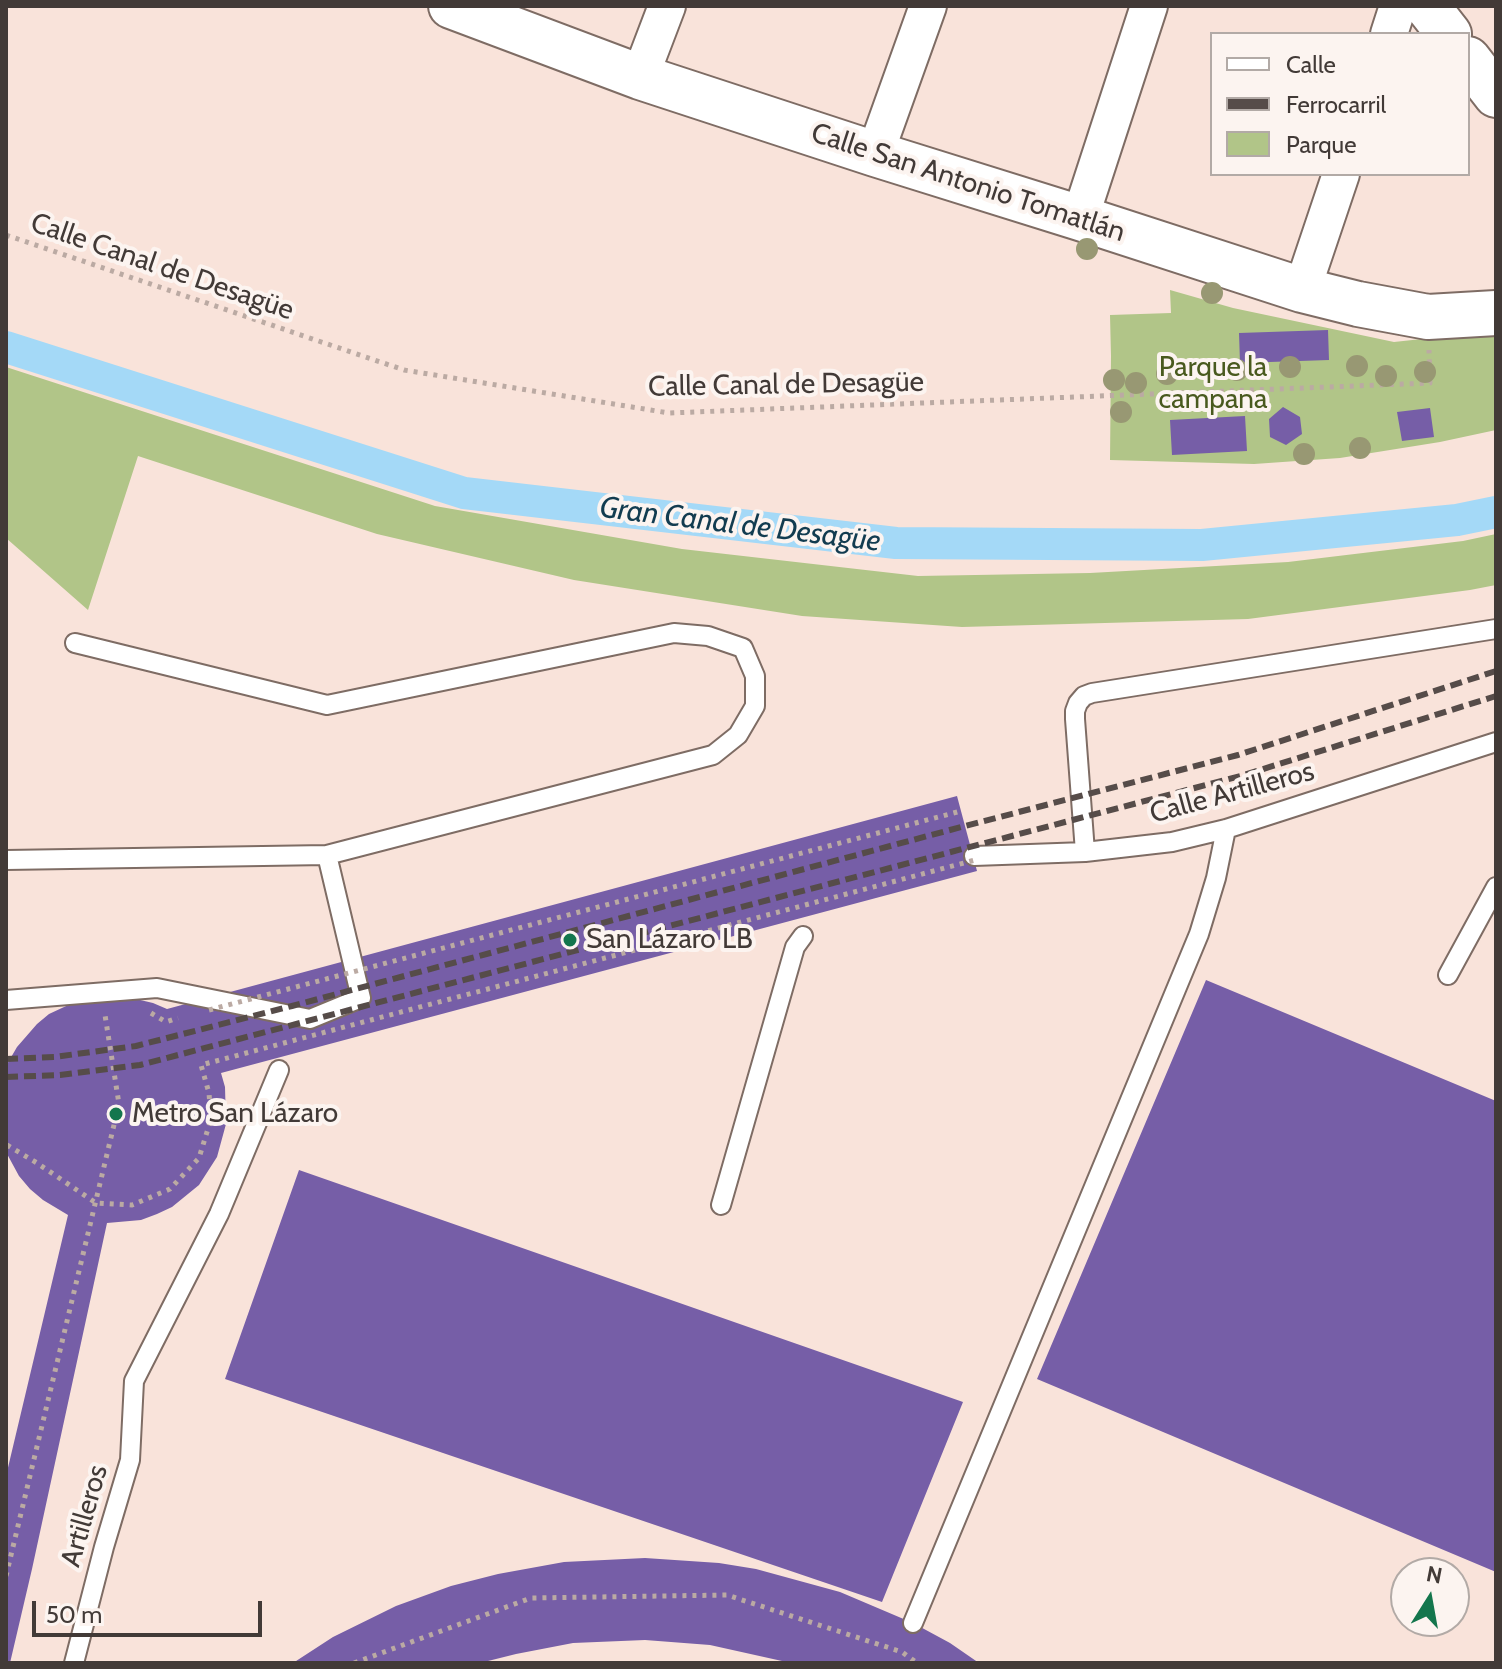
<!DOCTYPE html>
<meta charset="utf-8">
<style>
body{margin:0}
#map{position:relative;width:1502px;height:1669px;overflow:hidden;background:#f9e3da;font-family:Cabin,sans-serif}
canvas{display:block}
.frame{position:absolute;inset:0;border:8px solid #423a37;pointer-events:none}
.legend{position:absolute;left:1210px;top:32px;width:260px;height:144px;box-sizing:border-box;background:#fcf4f0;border:2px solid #b2aaa6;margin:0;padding:10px 14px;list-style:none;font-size:24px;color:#423a37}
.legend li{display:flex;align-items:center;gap:16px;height:40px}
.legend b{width:40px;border:2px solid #b2aaa6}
.north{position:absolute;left:1390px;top:1557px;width:80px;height:80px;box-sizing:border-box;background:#fcf4f0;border:2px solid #b2aaa6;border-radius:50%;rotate:11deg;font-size:22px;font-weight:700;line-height:32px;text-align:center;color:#423a37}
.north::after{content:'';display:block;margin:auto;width:28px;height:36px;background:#14764d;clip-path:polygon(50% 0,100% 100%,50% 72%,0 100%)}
.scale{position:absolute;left:32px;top:1601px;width:230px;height:36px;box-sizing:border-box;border:4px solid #423a37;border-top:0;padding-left:10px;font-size:24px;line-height:28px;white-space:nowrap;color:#423a37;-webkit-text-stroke:6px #fcf4f0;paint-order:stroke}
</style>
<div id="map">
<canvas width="1502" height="1669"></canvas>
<div class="frame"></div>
<ul class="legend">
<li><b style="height:10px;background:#fff"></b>Calle</li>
<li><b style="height:10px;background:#564c49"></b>Ferrocarril</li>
<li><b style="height:22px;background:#b1c588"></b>Parque</li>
</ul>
<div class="north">N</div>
<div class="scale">50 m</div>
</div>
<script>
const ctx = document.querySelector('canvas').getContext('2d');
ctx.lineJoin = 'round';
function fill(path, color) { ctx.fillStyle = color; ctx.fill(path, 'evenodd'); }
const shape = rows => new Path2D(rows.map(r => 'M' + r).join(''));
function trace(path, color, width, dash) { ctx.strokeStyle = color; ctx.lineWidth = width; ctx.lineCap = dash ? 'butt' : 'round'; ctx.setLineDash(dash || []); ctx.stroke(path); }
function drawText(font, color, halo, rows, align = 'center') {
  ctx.font = font + ' Cabin,sans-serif'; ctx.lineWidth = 8; ctx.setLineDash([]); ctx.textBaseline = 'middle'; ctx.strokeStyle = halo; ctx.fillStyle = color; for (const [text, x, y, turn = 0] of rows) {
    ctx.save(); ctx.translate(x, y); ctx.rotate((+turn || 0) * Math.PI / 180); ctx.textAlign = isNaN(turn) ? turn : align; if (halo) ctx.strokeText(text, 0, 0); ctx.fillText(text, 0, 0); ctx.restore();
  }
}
fill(shape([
 [1170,290,1233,308,1394,342,1496,331,1496,430,1440,442,1340,458,1254,464,1110,460,1111,356,1110,315,1171,313],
 [6,367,435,506,682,549,918,576,1090,573,1288,562,1463,541,1496,534,1496,585,1470,590,1248,619,962,627,802,616,574,580,377,534,138,456,88,610,6,538]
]), '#b1c588');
trace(shape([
 [6,347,464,493,896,543,1202,545,1457,520,1496,512]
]), '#a4d9f7', 32);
fill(shape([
 [1328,330,1329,360,1240,363,1239,333],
 [1283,407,1300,417,1302,434,1286,445,1270,437,1269,419],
 [1430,408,1434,437,1402,441,1397,412],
 [1245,416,1247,451,1172,455,1170,420],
 [957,796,977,871,221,1073,225,1087,226,1124,217,1157,199,1185,172,1207,157,1214,141,1220,107,1223,32,1569,10,1663,6,1663,6,1476,68,1215,43,1200,30,1189,19,1176,6,1152,6,1066,17,1047,37,1024,49,1014,77,1001,123,996,153,1003,167,1009],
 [1206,980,1496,1101,1496,1572,1037,1379],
 [299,1170,963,1402,882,1602,225,1379],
 [645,1558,719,1563,756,1569,840,1592,913,1623,950,1643,979,1663,791,1663,710,1645,645,1640,573,1643,516,1654,480,1663,293,1663,333,1637,396,1606,451,1586,498,1574,564,1562]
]), '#765ea7');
const service = shape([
 [1085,852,1075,719,1075,711,1078,703,1084,696,1092,693,1496,629],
 [974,856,1085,852,1172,842,1226,829,1496,742],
 [6,860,327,855,713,755,738,735,755,706,755,676,743,648,708,636,674,633,327,705,75,643],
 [1448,975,1496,887],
 [6,1000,157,988,310,1019,361,998,327,855],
 [721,1205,795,947,803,936],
 [913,1623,1199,934,1216,878,1226,829],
 [74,1663,104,1547,130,1460,134,1381,219,1214,279,1070]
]);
const minor = shape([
 [1389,34,1398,6],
 [640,77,667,6],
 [875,154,928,6],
 [1080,218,1149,6],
 [1302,290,1341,174]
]);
const tertiary = shape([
 [451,6,640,77,875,154,1080,218,1302,290,1358,304,1428,317,1496,313],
 [1427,6,1449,34],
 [1468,59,1496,95]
]);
trace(service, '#7e6c64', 22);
trace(minor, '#7e6c64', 40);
trace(tertiary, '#7e6c64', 48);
trace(shape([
 [6,235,404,370,669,413,1430,383,1429,350],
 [151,1013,166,1022,178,1018],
 [7,1145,37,1163,96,1203,132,1205,170,1189,199,1158,211,1119],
 [6,1576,119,1104,105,1015],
 [354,1663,531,1598,727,1595,902,1652,917,1663]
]), '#bbaaa3', 5, [4, 6]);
trace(service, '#fff', 18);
trace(minor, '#fff', 36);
trace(tertiary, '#fff', 44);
trace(shape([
 [6,1059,54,1057,136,1046,292,1006,965,826,1238,755,1496,671],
 [6,1077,60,1075,140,1065,1244,775,1496,696]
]), '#564c49', 6, [12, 6]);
trace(shape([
 [209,1010,961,811],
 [211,1119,209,1093,201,1065,975,860]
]), '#bbaaa3', 5, [4, 6]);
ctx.fillStyle = '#989873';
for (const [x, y] of [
 [1087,249],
 [1212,293],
 [1357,366],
 [1290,367],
 [1237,370],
 [1425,372],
 [1167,374],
 [1386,376],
 [1114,380],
 [1136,383],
 [1121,412],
 [1360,448],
 [1304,454]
]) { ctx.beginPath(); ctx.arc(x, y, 11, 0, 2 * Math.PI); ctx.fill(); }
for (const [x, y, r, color] of [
 [570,940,8,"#14764d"],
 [116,1114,8,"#14764d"]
]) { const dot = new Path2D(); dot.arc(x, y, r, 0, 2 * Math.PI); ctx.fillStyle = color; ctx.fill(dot); trace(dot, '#fcf4f0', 3); }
drawText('28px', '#423a37', '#fcf4f0', [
 ["Calle San Antonio Tomatlán",968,183,18],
 ["Calle Canal de Desagüe",162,267,19],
 ["Calle Canal de Desagüe",786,385,-1],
 ["Calle Artilleros",1232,793,-15],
 ["Artilleros",85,1516,-74]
]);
drawText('28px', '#495a1e', '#fcf4f0', [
 ["Parque la",1213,368],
 ["campana",1213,400]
]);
drawText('28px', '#423a37', '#fcf4f0', [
 ["San Lázaro LB",586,940],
 ["Metro San Lázaro",132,1114]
], 'left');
drawText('italic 30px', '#123c50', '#fcf4f0', [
 ["Gran Canal de Desagüe",740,525,7]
]);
</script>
